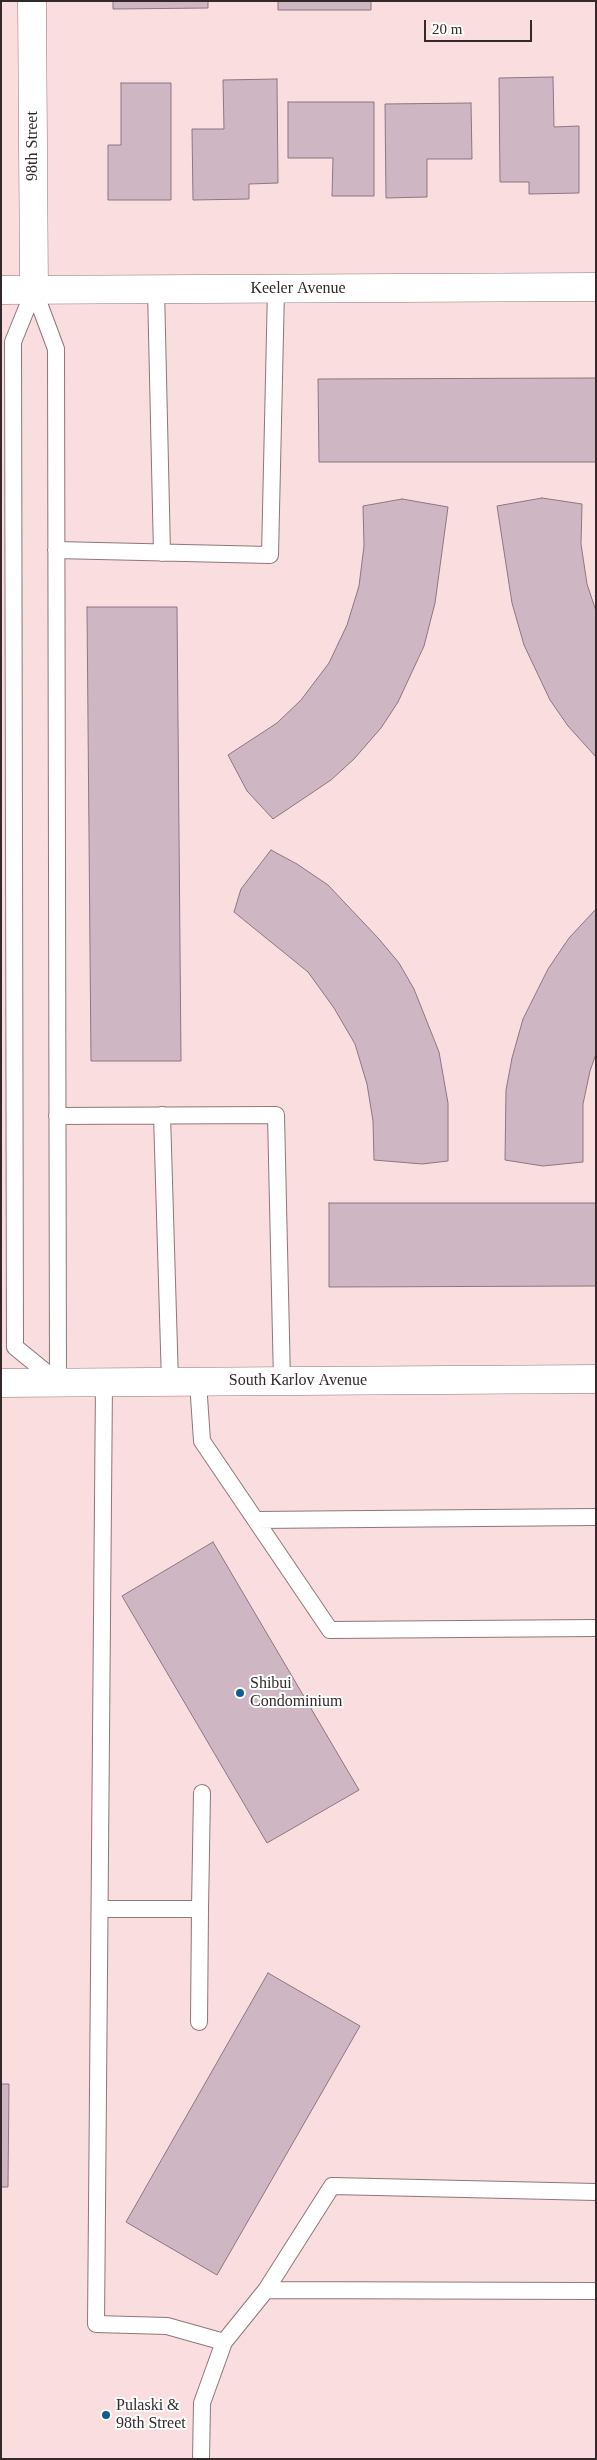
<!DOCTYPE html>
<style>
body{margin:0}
#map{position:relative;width:597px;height:2460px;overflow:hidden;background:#fadddf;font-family:"Times New Roman",serif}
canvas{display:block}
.frame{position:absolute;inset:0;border:2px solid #33292a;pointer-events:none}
.scale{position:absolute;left:424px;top:20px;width:108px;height:22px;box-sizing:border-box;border:2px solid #33292a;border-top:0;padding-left:6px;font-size:15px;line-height:18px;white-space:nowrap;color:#33292a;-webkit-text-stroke:4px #fff;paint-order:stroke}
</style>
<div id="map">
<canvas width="597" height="2460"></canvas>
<div class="frame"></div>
<div class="scale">20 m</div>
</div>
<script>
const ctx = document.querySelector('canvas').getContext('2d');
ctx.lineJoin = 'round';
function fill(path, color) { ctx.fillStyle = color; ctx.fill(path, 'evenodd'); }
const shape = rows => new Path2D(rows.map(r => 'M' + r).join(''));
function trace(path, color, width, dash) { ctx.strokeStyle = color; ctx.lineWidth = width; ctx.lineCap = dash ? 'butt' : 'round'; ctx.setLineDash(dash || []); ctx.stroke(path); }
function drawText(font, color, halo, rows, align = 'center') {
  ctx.font = font + ' "Times New Roman",serif'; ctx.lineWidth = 4; ctx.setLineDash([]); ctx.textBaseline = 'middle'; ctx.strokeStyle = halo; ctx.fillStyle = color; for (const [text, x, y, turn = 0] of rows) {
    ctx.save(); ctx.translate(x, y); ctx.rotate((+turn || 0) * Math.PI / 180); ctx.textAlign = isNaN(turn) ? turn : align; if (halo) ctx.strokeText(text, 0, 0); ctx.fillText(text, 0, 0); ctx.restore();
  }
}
const building = shape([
 [113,1,208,1,208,8,113,9,113,1],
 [278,1,371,1,371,10,278,10,278,1],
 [553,77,554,127,579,126,579,193,529,194,529,182,500,182,499,78,553,77],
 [277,79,278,183,249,184,249,199,193,200,192,129,224,129,223,80,277,79],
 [121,83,171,83,171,200,108,200,108,145,121,145,121,83],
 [288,102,374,102,374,196,332,196,333,158,288,158,288,102],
 [471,103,472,159,427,159,427,197,386,198,385,104,471,103],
 [596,378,596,462,319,462,318,379,596,378],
 [542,498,582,504,581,544,587,584,596,611,596,757,568,726,550,700,524,645,512,603,497,506,542,498],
 [402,499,448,507,435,603,424,646,398,702,381,728,354,759,331,780,273,819,247,791,228,755,277,723,301,700,329,663,347,625,359,586,364,546,363,506,402,499],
 [87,607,177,607,181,1061,91,1061,87,607],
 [271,850,297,864,328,885,379,939,399,963,414,989,439,1052,448,1103,448,1161,422,1164,374,1160,373,1121,367,1084,355,1044,334,1008,308,972,234,912,241,889,271,850],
 [596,909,596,1054,590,1071,583,1104,583,1162,543,1166,505,1160,506,1090,512,1058,523,1019,548,969,569,938,596,909],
 [329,1203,596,1203,596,1286,329,1287,329,1203],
 [213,1542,359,1790,267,1843,122,1596,213,1542],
 [268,1973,360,2026,217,2275,126,2222,268,1973],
 [1,2084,9,2084,8,2187,1,2187,1,2084]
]);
fill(building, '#ceb7c2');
trace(building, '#8c7681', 1);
const lane = shape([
 [156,289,162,553],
 [34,290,13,342,15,1347,58,1382],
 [34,290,56,349,58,1382],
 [56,550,270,555,276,289],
 [162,1115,170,1382],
 [57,1116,276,1115,282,1381],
 [104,1382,96,2324,167,2326,224,2342],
 [198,1382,202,1441,330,1630,596,1628],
 [256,1520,596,1517],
 [100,1909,200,1909,199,2022],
 [200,1909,202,1793],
 [266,2290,332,2186,596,2192],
 [201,2459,202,2403,224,2342,266,2290,596,2291]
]);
const street = shape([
 [32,1,34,290],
 [1,290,596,287],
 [1,1383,596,1379]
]);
trace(lane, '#8f7678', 18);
trace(street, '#8f7678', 29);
trace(lane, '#fff', 16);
trace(street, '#fff', 28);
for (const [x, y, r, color] of [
 [240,1693,5,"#0d5f91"],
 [106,2415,5,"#0d5f91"]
]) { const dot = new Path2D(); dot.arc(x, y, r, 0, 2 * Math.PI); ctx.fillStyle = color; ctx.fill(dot); trace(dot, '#fff', 2); }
drawText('16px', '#33292a', '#fff', [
 ["98th Street",33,146,-90],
 ["Keeler Avenue",298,289],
 ["South Karlov Avenue",298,1381]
]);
drawText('16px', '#33292a', '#fff', [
 ["Shibui",250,1684],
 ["Condominium",250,1702],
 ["Pulaski &",116,2406],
 ["98th Street",116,2424]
], 'left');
</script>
